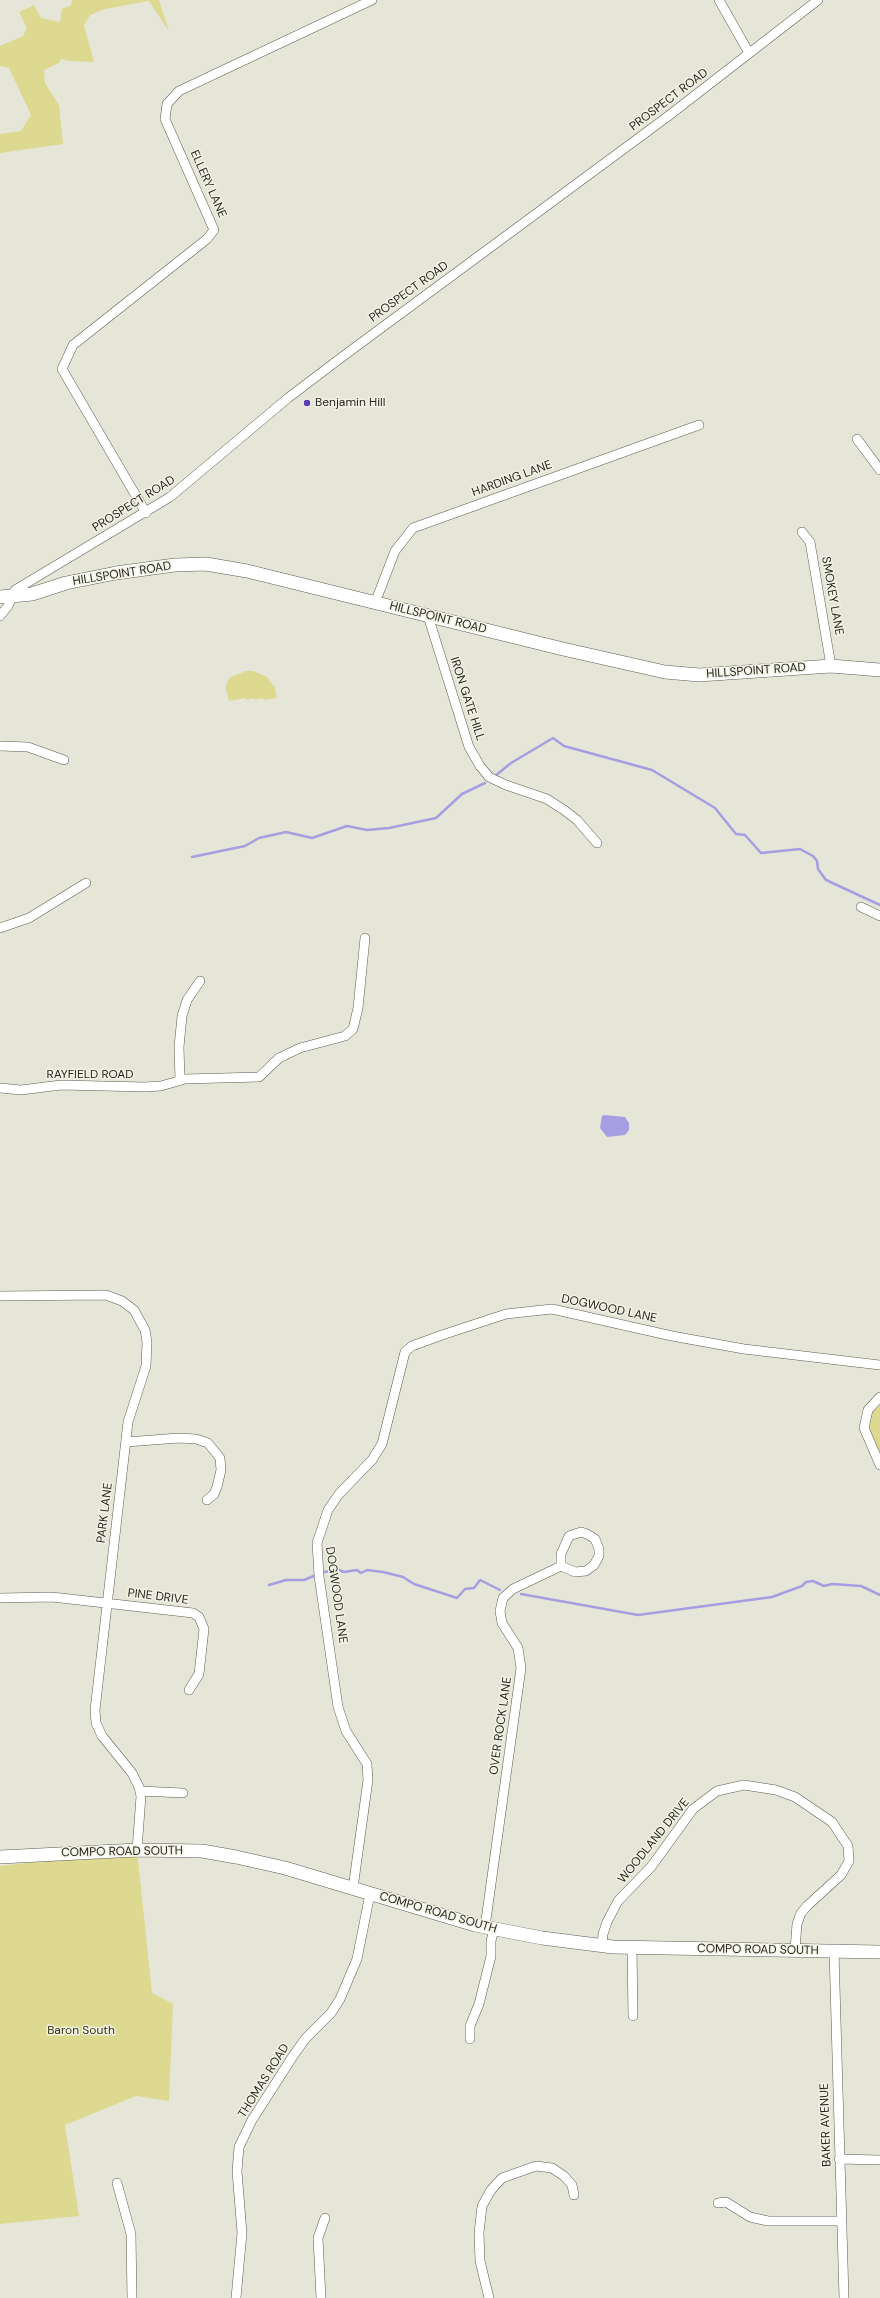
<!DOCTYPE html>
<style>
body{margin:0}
canvas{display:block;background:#e6e6d8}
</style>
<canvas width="880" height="2298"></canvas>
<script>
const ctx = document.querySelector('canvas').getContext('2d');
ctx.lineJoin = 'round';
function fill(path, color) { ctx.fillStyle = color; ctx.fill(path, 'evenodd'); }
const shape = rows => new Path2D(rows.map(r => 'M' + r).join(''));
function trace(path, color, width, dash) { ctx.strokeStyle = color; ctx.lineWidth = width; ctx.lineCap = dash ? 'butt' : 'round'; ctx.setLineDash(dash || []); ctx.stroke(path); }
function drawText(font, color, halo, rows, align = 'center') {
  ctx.font = font + ' "DM Sans",sans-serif'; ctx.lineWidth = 3; ctx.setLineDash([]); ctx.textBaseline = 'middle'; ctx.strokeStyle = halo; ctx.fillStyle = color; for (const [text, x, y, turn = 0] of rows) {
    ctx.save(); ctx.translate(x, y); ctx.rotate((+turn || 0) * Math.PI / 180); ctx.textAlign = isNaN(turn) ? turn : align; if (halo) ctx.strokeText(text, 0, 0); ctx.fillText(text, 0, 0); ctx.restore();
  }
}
fill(shape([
 [72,0,159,0,169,31,149,1,105,9,90,15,84,25,94,62,70,61,61,59,59,63,44,70,45,83,59,105,63,144,0,153,0,134,21,131,31,115,9,68,0,66,0,46,23,36,27,28,19,12,34,5,41,18,60,22,62,9,71,5],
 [246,671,253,671,267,677,275,688,277,698,264,700,262,698,255,700,254,698,246,700,245,698,229,701,226,689,227,682,231,677],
 [880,1397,880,1465,865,1419],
 [137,1850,152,1993,173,2004,169,2101,136,2096,65,2125,79,2216,0,2224,0,1866]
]), '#ddd990');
fill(shape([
 [604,1115,625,1117,629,1123,629,1130,625,1135,607,1137,600,1128,602,1116]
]), '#a69ee2');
trace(shape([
 [495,776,511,763,553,738,564,746,652,770,715,808,736,834,745,835,761,853,800,849,813,856,817,861,818,869,826,880,880,905],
 [192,857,245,846,259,838,286,832,312,838,347,826,367,830,389,828,436,818,462,794,485,783],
 [325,1572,337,1569,344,1572,357,1570,361,1573,367,1570,383,1572,403,1577,414,1584,457,1598,465,1589,474,1588,480,1580,500,1590],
 [269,1585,286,1580,304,1580,316,1575],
 [521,1594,638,1615,772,1597,802,1586,806,1582,813,1581,824,1586,832,1584,861,1586,880,1595]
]), '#a69ee2', 2.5);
const street = shape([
 [719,0,749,53],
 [857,439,880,470],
 [146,513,62,369,73,345,207,239,214,230,165,119,167,104,179,91,372,0],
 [802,532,810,542,831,666],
 [375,603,395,551,413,528,699,425],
 [0,616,8,606,15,590,170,497,288,398,342,357,667,117,818,0],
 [428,616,469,747,480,766,489,777,506,785,547,799,564,810,577,820,597,843],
 [0,746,28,747,64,760],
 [861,907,880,916],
 [0,928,29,918,86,883],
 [180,1080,179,1047,182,1016,187,1000,200,981],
 [0,1088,21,1090,61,1085,145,1087,161,1086,185,1079,259,1077,279,1058,300,1048,345,1036,353,1029,358,1008,365,938],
 [0,1296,106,1295,122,1301,134,1310,145,1330,147,1342,146,1366,128,1422,95,1710,96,1723,102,1736,132,1773,139,1787,141,1796,137,1850],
 [880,1397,868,1410,864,1428,880,1465],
 [126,1442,179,1438,196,1439,208,1443,220,1458,221,1470,217,1487,214,1494,207,1500],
 [0,1598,52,1597,193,1613,199,1617,204,1629,199,1674,189,1690],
 [140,1791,183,1793],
 [353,1888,368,1780,367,1764,346,1731,338,1707,319,1576,317,1543,328,1510,339,1494,372,1460,382,1444,405,1352,412,1346,442,1335,506,1314,552,1309,672,1336,744,1349,880,1365],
 [485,1927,521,1668,518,1648,502,1623,500,1611,503,1598,513,1589,561,1566,561,1554,569,1536,581,1532,587,1534,595,1539,599,1549,599,1556,594,1565,586,1571,575,1572,561,1566],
 [602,1946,603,1934,607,1922,618,1901,651,1867,693,1809,717,1791,744,1785,776,1790,795,1797,832,1822,848,1846,849,1861,841,1875,807,1906,801,1913,797,1924,795,1950],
 [632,1948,633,2016],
 [834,1951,844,2298],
 [470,2039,470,2026,479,2004,491,1956,491,1941,494,1929],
 [839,2159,880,2160],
 [117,2183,131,2234,132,2298],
 [718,2203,726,2202,750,2217,768,2221,841,2221],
 [236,2298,242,2233,237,2171,239,2147,252,2120,295,2053,306,2038,331,2013,340,1999,357,1959,370,1894],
 [321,2298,318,2238,325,2218],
 [489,2298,480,2261,479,2233,482,2206,491,2190,502,2178,536,2166,552,2168,564,2176,572,2185,574,2195]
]);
const secondary = shape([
 [0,597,32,594,66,583,116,573,175,565,206,564,247,571,563,649,665,672,699,675,831,666,880,670],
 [0,1857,137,1850,202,1851,236,1857,285,1868,475,1925,542,1938,613,1947,880,1952]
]);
trace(street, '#5c5c51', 10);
trace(secondary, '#5c5c51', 14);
trace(street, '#fff', 9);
trace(secondary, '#fff', 13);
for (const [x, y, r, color] of [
 [307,403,4,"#5c3db5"]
]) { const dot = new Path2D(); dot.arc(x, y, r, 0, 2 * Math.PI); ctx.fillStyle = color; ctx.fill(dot); trace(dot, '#f3f3e5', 1.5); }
drawText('12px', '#262521', '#f3f3e5', [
 ["PROSPECT ROAD",669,100,-37],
 ["ELLERY LANE",208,184,66],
 ["PROSPECT ROAD",409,292,-36],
 ["HARDING LANE",512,479,-20],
 ["PROSPECT ROAD",134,504,-32],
 ["HILLSPOINT ROAD",122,574,-9],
 ["SMOKEY LANE",832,596,80],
 ["HILLSPOINT ROAD",438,618,14],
 ["HILLSPOINT ROAD",756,671,-4],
 ["IRON GATE HILL",467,699,72],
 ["RAYFIELD ROAD",90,1075],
 ["DOGWOOD LANE",609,1309,12],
 ["PARK LANE",105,1513,-83],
 ["DOGWOOD LANE",336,1595,82],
 ["PINE DRIVE",158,1597,7],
 ["OVER ROCK LANE",501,1726,-82],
 ["WOODLAND DRIVE",654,1841,-51],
 ["COMPO ROAD SOUTH",122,1852,-1],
 ["COMPO ROAD SOUTH",438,1913,16],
 ["COMPO ROAD SOUTH",758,1950,1],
 ["THOMAS ROAD",264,2081,-58],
 ["BAKER AVENUE",826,2125,-92]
]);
drawText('12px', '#262521', '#f3f3e5', [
 ["Benjamin Hill",315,403]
], 'left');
drawText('12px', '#32300e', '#f3f3e5', [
 ["Baron South",81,2031]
]);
</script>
